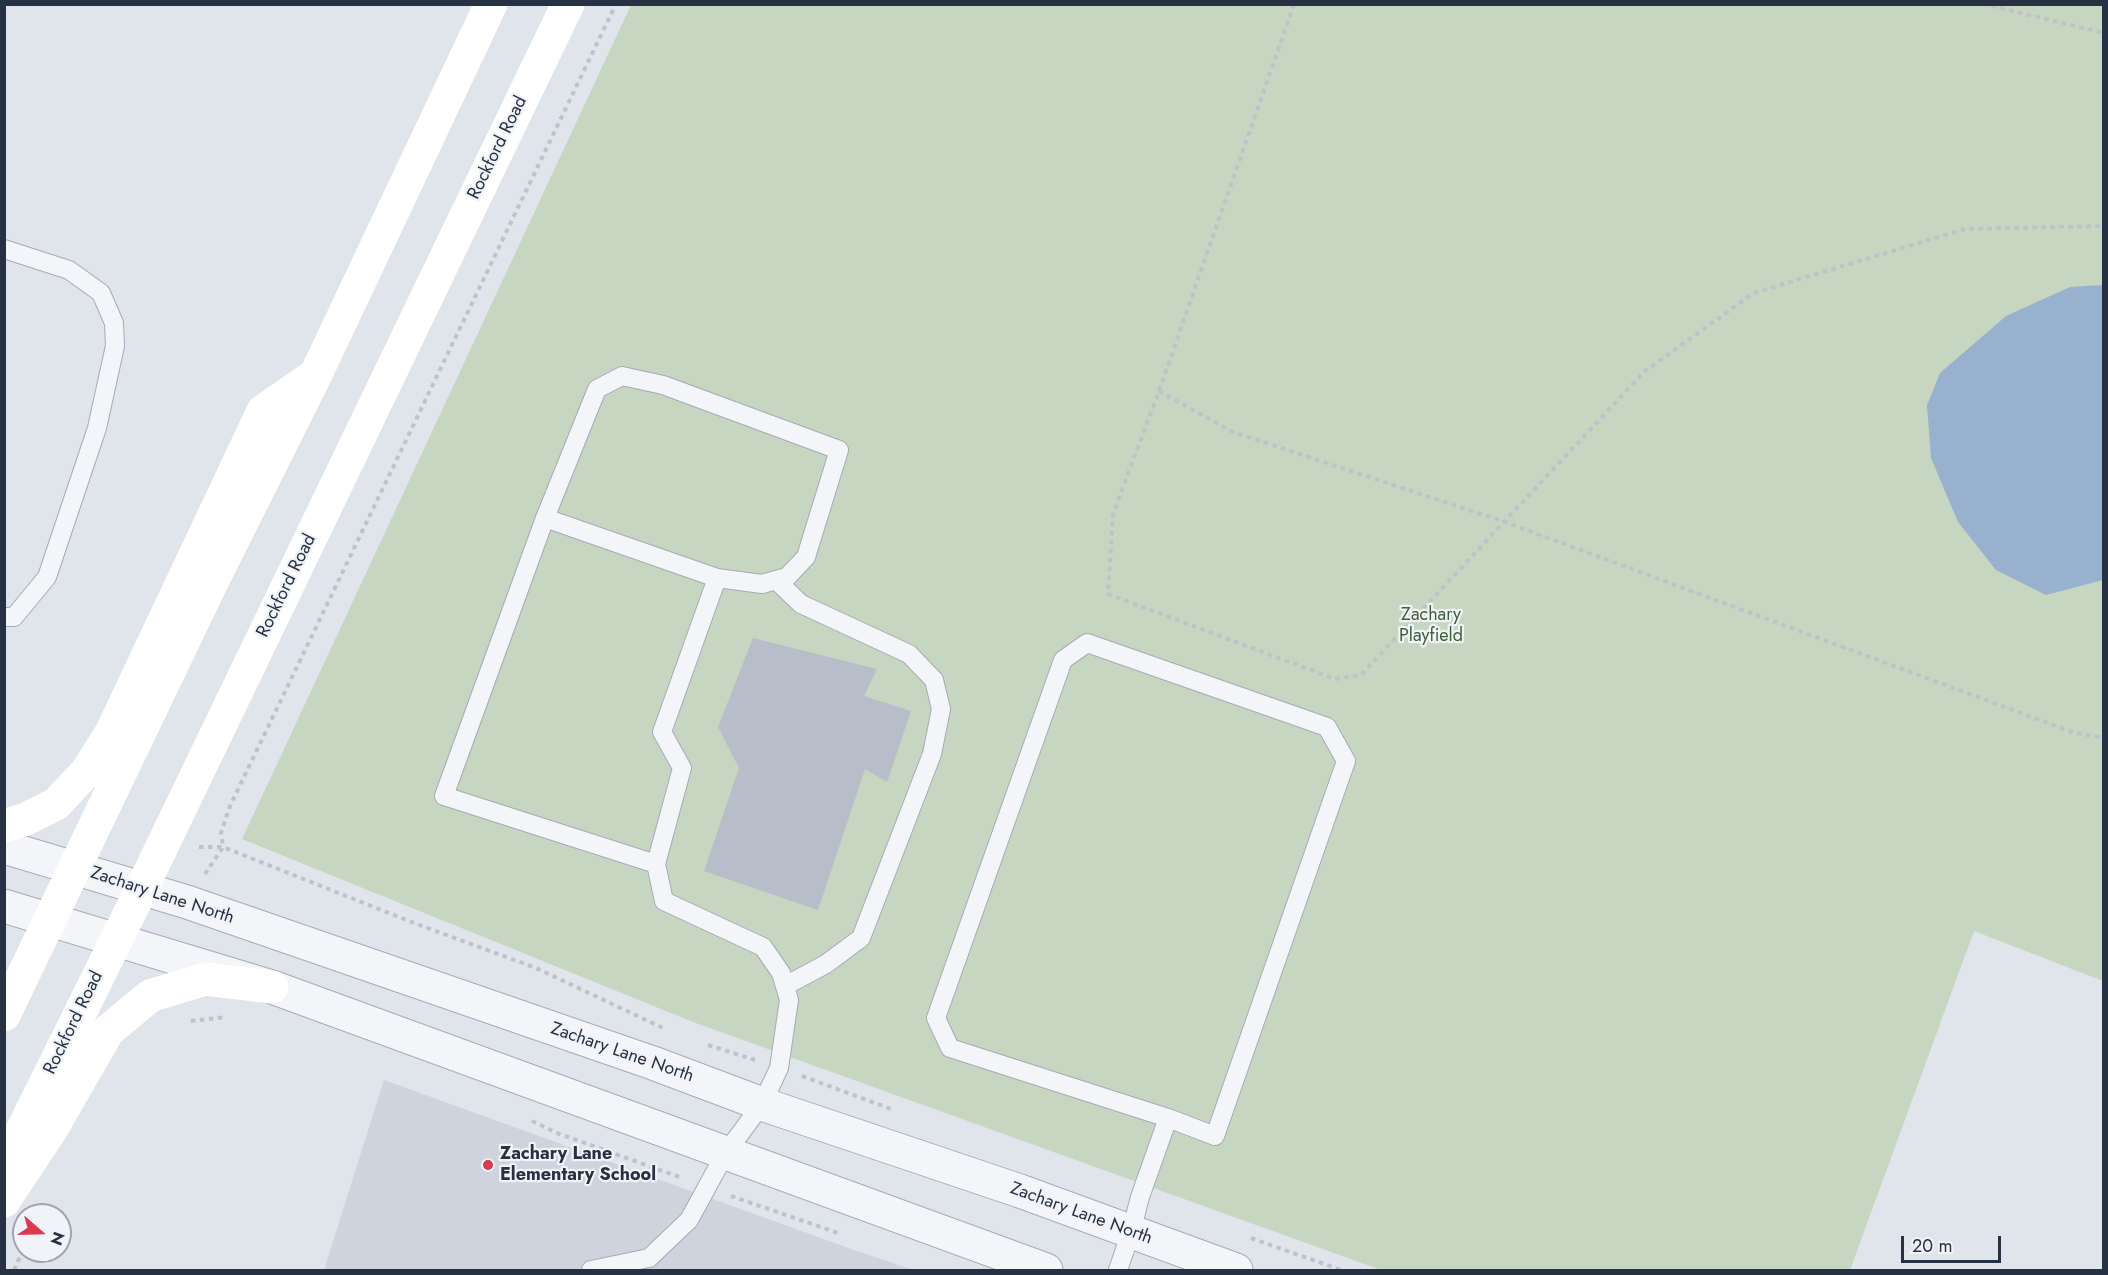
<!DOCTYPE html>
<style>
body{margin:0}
#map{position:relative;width:2108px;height:1275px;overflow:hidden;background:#e0e4eb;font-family:Jost,sans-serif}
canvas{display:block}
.frame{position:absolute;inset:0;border:6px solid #273144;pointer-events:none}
.north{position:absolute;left:12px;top:1203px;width:60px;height:60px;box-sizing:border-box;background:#f0f3f8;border:2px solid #a0a5b0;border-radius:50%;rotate:110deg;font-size:16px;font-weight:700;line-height:24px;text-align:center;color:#273144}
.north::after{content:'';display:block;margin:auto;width:21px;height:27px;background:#dd384e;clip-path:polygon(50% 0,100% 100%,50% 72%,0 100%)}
.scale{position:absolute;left:1901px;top:1236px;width:100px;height:27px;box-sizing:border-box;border:3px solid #273144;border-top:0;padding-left:8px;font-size:18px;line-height:21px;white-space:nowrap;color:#273144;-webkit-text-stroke:4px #f0f3f8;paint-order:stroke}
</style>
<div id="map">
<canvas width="2108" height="1275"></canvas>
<div class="frame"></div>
<div class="north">N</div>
<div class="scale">20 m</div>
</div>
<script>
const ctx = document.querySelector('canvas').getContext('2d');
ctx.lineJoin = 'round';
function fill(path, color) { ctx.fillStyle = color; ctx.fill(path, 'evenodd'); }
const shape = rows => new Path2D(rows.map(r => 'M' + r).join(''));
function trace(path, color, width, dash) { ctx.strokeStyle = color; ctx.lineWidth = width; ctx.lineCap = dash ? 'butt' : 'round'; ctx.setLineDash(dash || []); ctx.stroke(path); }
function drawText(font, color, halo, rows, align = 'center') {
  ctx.font = font + ' Jost,sans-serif'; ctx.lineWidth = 4.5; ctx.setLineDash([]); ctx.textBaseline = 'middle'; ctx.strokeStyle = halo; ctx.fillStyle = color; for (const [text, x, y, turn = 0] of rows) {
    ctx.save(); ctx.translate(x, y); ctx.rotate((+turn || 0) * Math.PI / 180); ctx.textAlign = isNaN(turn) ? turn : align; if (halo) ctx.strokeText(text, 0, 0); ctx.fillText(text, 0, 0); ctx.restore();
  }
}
fill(shape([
 [384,1080,854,1250,913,1270,324,1270]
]), '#ced3dd');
fill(shape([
 [631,5,2103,5,2103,981,1974,931,1850,1270,1381,1270,693,1022,242,839]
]), '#c6d6c1');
fill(shape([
 [2103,285,2103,580,2046,595,1996,570,1958,522,1931,458,1927,405,1940,373,2006,316,2070,287]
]), '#98b1cf');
fill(shape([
 [753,638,877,669,864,696,911,711,887,782,865,769,818,910,704,871,739,768,718,727]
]), '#b7bdc9');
const service = shape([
 [4,249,69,270,101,293,114,323,115,346,97,428,47,577,14,617,4,617],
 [545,518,597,389,622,376,663,385,839,450,806,557,787,577,762,584,717,578],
 [776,580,801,604,909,654,934,680,941,709,932,754,861,938,826,964,785,986],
 [591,1270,649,1258,689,1220,725,1154,762,1104,779,1068,789,1000,781,973,763,947,664,901,656,864,682,768,662,732,717,578,545,518,444,796,656,864],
 [1118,1270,1131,1232,1140,1197,1168,1118,1215,1136,1346,761,1327,727,1087,643,1063,660,936,1018,950,1048,1168,1118]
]);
const tertiary = shape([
 [4,847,187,902,653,1063,762,1104,1020,1191,1236,1270],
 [4,906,272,987,1046,1270]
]);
trace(service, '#a5abb6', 20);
trace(tertiary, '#a5abb6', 35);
trace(shape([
 [1294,4,1159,391,1113,514,1108,594,1335,679,1361,675,1645,371,1754,293,1965,229,2104,226],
 [1983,4,2104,33],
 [1159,391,1233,432,1505,522,2075,733,2104,738],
 [199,847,223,847,414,923,536,968,665,1029],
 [205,874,223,847,221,833,230,806,616,4],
 [191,1021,226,1017],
 [708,1045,755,1060],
 [802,1076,891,1109],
 [532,1121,557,1133,682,1178],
 [731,1196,838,1233],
 [1251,1238,1341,1270],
 [14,1270,24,1248]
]), '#bfc2ca', 4, [4.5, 4.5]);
trace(service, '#f4f5f9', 18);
trace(tertiary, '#f4f5f9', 33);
trace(shape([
 [4,826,26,819,56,804,87,771,111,733,263,411,315,375],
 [4,1015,210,586,316,374,491,4],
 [4,1167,142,888,568,4],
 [4,1201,51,1130,108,1031,150,996,205,979,272,987]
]), '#fff', 33);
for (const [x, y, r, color] of [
 [488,1165,6,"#dd384e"]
]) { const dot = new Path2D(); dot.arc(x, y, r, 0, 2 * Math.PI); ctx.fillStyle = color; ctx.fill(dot); trace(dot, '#f0f3f8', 2); }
drawText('18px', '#273144', '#f0f3f8', [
 ["Rockford Road",498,148,-64],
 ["Rockford Road",287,586,-64],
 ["Zachary Lane North",162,896,18],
 ["Rockford Road",74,1023,-64],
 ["Zachary Lane North",622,1053,19],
 ["Zachary Lane North",1081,1214,20]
]);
drawText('18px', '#3b6233', '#f0f3f8', [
 ["Zachary",1431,616],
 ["Playfield",1431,637]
]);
drawText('bold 18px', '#273144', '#f0f3f8', [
 ["Zachary Lane",500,1155],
 ["Elementary School",500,1176]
], 'left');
</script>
